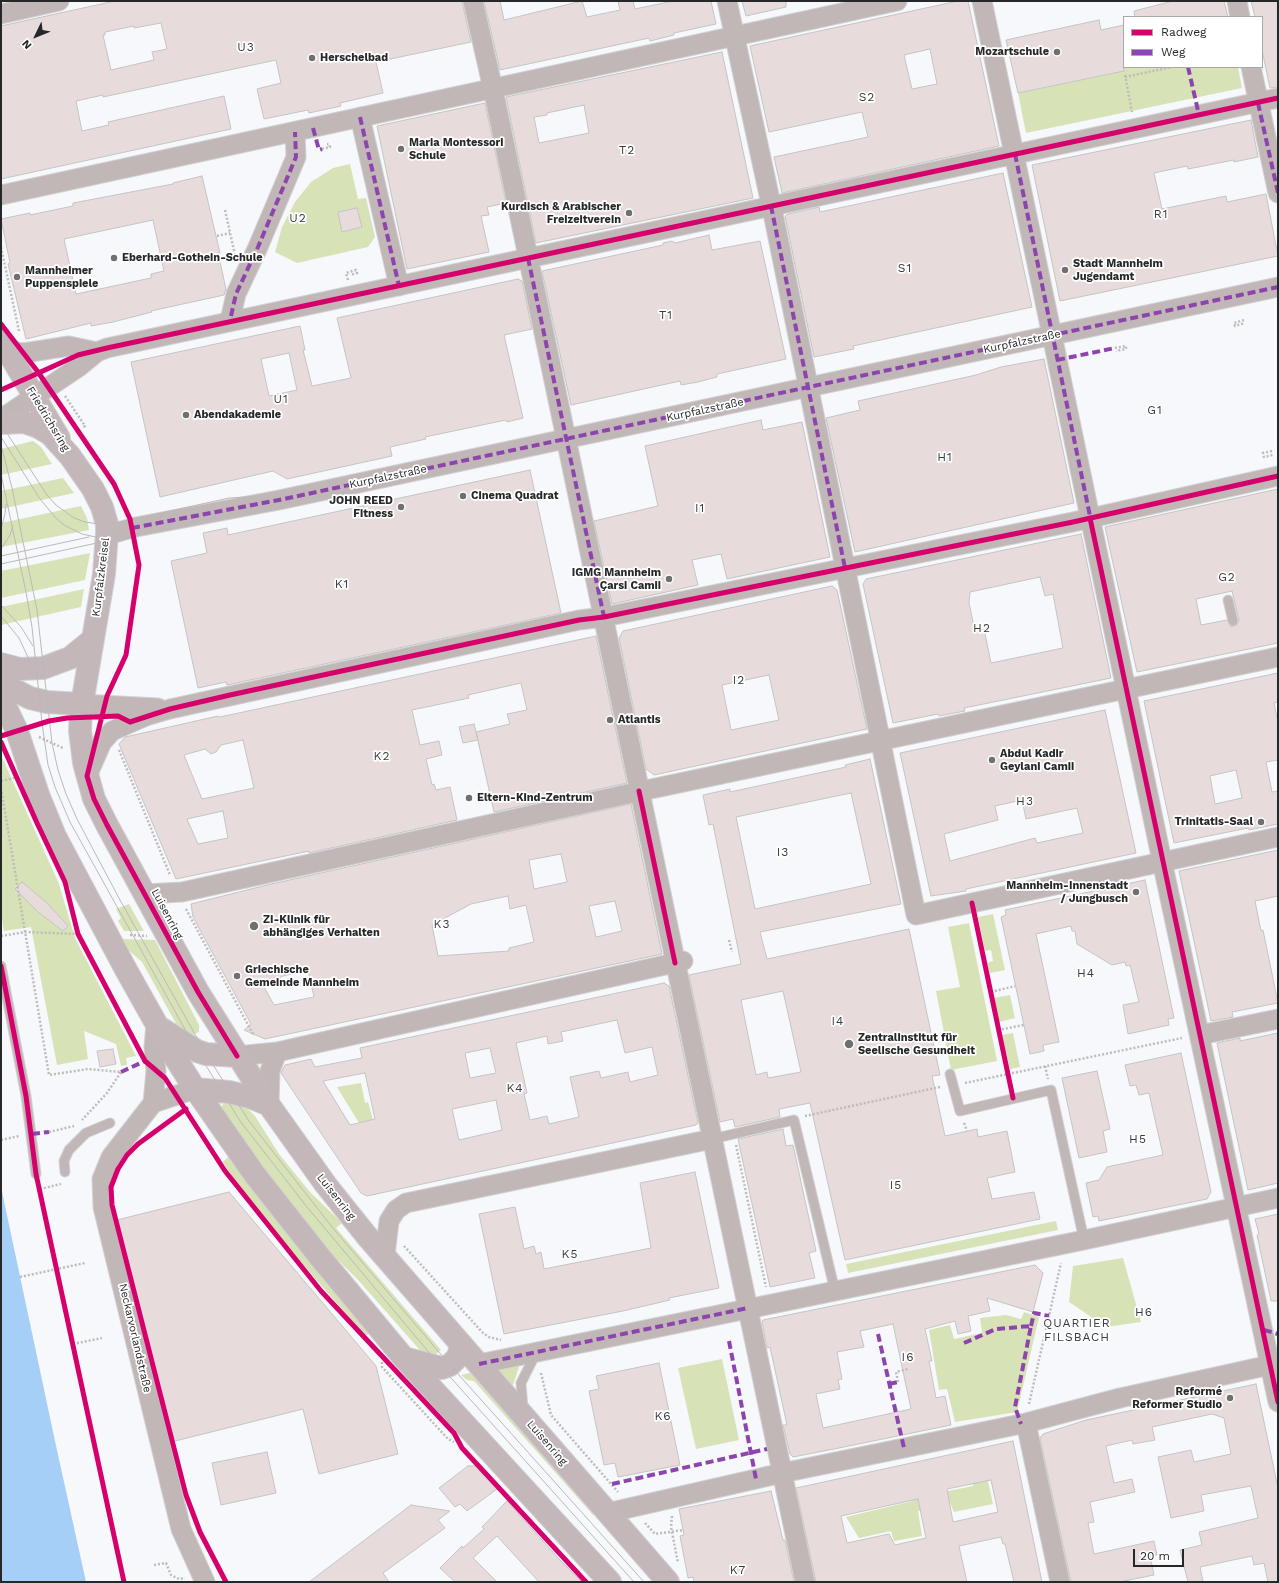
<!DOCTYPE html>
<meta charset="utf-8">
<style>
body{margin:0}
#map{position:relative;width:1279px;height:1583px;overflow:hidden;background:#f6f8fb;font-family:"Work Sans",sans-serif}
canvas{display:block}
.frame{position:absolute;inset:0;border:2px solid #252728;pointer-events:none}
.legend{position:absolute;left:1123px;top:16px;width:140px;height:52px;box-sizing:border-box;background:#fff;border:1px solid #a8a9a9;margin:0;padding:5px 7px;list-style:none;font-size:12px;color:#252728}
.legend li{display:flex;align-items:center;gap:8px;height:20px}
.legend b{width:20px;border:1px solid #a8a9a9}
.north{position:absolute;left:16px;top:16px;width:40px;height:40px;-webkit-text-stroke:3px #fff;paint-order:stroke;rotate:227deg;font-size:11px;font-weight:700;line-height:16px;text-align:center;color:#252728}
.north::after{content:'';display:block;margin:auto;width:14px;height:18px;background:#252728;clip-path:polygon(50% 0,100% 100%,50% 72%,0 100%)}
.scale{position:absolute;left:1133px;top:1549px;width:51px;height:18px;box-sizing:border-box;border:2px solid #252728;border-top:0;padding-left:5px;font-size:12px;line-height:14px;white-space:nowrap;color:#252728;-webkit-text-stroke:3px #fff;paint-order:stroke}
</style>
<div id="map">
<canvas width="1279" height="1583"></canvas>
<div class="frame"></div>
<ul class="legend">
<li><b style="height:5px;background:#d6006c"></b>Radweg</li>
<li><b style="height:5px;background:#8e44ad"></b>Weg</li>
</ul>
<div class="north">N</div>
<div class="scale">20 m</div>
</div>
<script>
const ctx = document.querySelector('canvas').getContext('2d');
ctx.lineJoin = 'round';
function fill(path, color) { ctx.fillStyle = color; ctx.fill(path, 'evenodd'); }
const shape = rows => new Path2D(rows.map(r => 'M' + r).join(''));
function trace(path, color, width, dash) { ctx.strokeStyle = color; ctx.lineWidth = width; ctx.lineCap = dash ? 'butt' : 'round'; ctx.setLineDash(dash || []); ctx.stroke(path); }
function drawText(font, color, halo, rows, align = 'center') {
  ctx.font = font + ' "Work Sans",sans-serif'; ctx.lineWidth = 3.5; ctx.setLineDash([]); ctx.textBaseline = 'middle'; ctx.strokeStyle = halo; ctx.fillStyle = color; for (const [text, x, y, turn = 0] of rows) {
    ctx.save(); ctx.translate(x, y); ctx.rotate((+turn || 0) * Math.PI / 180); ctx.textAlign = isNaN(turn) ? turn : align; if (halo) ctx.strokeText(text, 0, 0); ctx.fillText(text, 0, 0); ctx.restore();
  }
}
fill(shape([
 [1124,67,1238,67,1242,88,1026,133,1018,93,1110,74],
 [350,164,358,199,366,198,375,237,368,247,297,263,275,252,282,227,295,202,311,182,333,168],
 [33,441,41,447,52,464,1,475,1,449],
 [63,478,74,493,1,509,1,491],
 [81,506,87,518,89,530,1,547,1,523],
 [90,553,85,580,1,598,1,571],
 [84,589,81,607,1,625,1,607],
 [1,755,59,884,75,938,136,1056,126,1058,127,1065,121,1066,116,1044,84,1031,88,1059,57,1065,31,927,4,931,1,914],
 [129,904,144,931,124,931,118,921,121,918,116,909],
 [993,914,1005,970,990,973,987,963,993,961,991,950,985,951,978,917],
 [969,923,997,1061,951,1070,936,991,960,987,948,927],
 [121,939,155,940,199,1025,199,1032,184,1038,142,962,126,948],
 [1010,995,1015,1018,999,1022,994,998],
 [1013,1033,1020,1067,1010,1069,1002,1035],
 [361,1083,365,1103,368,1102,373,1120,359,1123,337,1087],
 [233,1100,245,1106,255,1116,279,1154,310,1192,342,1223,336,1228,441,1350,431,1358,426,1357,359,1281,307,1229,222,1114,221,1109,224,1102],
 [229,1156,290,1238,369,1334,365,1336,294,1254,233,1178,223,1162],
 [1056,1221,1058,1230,848,1273,846,1264],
 [1123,1258,1141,1322,1106,1327,1069,1302,1073,1266],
 [1024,1312,1039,1317,1017,1412,955,1422,947,1389,939,1390,929,1330,950,1325,954,1339,982,1333,980,1318,1006,1315,1021,1319],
 [722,1359,739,1440,696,1449,678,1368],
 [518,1364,519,1367,512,1388,500,1375,499,1371,502,1368],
 [474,1372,596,1512,593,1515,474,1381,467,1380,461,1375],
 [986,1472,993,1504,954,1512,950,1503,918,1511,922,1536,894,1541,891,1531,859,1538,846,1517,913,1501,913,1498,973,1486,971,1476]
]), '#d7e3b7');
fill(shape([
 [1,1187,55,1441,86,1582,1,1582]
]), '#a6cff7');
const building = shape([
 [115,1,462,1,471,42,376,62,383,93,340,103,341,106,309,113,308,110,264,119,257,89,281,83,276,60,103,97,103,95,76,101,82,131,109,125,108,122,224,96,231,129,1,179,1,26,115,1],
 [161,23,167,49,152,52,154,60,111,70,103,35,105,35,105,32,134,26,134,28,161,23],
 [484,1,500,1,504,20,582,1,587,17,620,10,618,1,633,1,635,9,673,1,711,1,716,24,674,33,674,35,650,41,649,38,500,70,484,1],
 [742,1,786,1,786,7,746,16,742,1],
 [958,1,968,1,999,146,782,193,774,157,868,137,862,112,769,132,750,46,958,1],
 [930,49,937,84,912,89,904,55,930,49],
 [1173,1,1224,1,1228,17,1135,17,1134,11,1173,1],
 [1251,1,1278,1,1278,87,1270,88,1262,50,1262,17,1255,17,1251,1],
 [1099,20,1101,30,1124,25,1124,71,1018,93,1006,40,1099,20],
 [722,52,753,198,536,243,506,97,722,52],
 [584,105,589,133,539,143,534,117,547,115,547,113,584,105],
 [485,103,506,203,487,207,489,215,481,216,489,252,407,269,377,126,485,103],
 [1251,120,1258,157,1234,162,1234,160,1188,169,1187,166,1154,173,1162,209,1226,196,1227,202,1266,194,1278,256,1060,301,1032,165,1251,120],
 [1003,173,1032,307,853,346,854,349,814,357,785,216,788,214,819,207,820,212,1003,173],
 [202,176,220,253,218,253,226,289,224,295,151,311,152,312,113,322,91,326,91,323,26,339,8,264,10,263,1,219,30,213,30,215,73,206,73,203,173,184,173,183,202,176],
 [153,220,164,271,151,274,151,278,76,294,64,239,153,220],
 [357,208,362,227,342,232,338,212,357,208],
 [709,235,712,250,760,241,786,359,717,374,717,377,698,382,681,385,680,381,571,405,542,271,663,245,663,243,672,241,675,243,709,235],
 [518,279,522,281,532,329,504,335,523,418,507,422,506,420,425,437,426,439,390,447,392,456,287,479,273,471,160,497,131,362,300,326,305,350,303,350,312,386,351,378,337,318,518,279],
 [289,353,297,390,269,396,261,359,289,353],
 [1044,359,1074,503,855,552,826,418,860,410,858,401,976,375,1001,367,1044,359],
 [761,420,763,430,802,422,830,557,727,579,721,554,692,560,698,585,612,604,594,521,658,506,645,446,761,420],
 [530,470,561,613,227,685,226,682,198,688,171,561,207,553,203,533,227,528,228,535,530,470],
 [1278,489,1278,643,1137,672,1105,527,1278,489],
 [1232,591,1239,620,1237,625,1231,627,1227,620,1201,625,1196,599,1232,591],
 [1081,534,1111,678,964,708,965,711,939,716,938,714,893,723,863,584,866,579,1081,534],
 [1040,577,1045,596,1053,594,1063,648,991,663,984,629,975,631,969,603,970,592,1040,577],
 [832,586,837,590,867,729,654,775,646,769,619,638,623,631,832,586],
 [769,675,779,720,731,730,722,685,769,675],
 [596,636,627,783,494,812,476,732,510,724,507,714,527,710,521,683,468,695,469,698,412,710,420,745,439,741,442,755,426,759,432,785,434,784,436,790,450,787,457,820,309,853,309,851,176,879,119,744,125,737,218,716,220,717,596,636],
 [243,740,254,788,202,799,184,755,205,749,211,754,216,752,221,745,243,740],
 [223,811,228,838,198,844,187,819,223,811],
 [1278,673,1278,702,1274,703,1278,722,1278,760,1266,762,1272,792,1278,791,1278,824,1249,830,1248,828,1174,843,1144,701,1278,673],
 [1236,770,1242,798,1215,804,1210,776,1236,770],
 [1105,710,1136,853,966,889,966,891,931,896,900,753,1105,710],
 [1022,800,1026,819,1077,808,1083,833,1037,843,1035,838,950,861,944,834,998,820,995,806,1022,800],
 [474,724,478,740,463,743,459,727,474,724],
 [870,759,901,904,760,932,767,959,909,929,940,1075,932,1076,945,1136,977,1129,978,1137,1007,1131,1015,1172,987,1178,992,1199,1034,1192,1040,1219,845,1260,810,1103,779,1109,780,1117,735,1127,733,1119,720,1122,689,975,741,964,713,824,709,825,703,795,730,789,730,792,846,767,845,765,870,759],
 [851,793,871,884,755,909,736,817,851,793],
 [783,991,801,1072,768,1078,767,1072,756,1075,741,1000,783,991],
 [631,804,662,954,265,1039,244,1030,251,1024,193,917,191,904,267,885,631,804],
 [561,854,567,882,534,889,529,860,561,854],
 [508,896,510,909,526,905,534,942,509,948,509,951,438,956,432,925,471,904,508,896],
 [615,901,622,931,596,937,589,906,615,901],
 [308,970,314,997,274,1005,263,985,283,976,308,970],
 [1278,850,1278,896,1255,901,1261,931,1263,930,1278,1003,1232,1012,1233,1017,1211,1021,1179,871,1278,850],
 [1145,880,1174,1018,1168,1019,1169,1025,1128,1034,1123,1005,1139,1002,1130,965,1126,966,1125,962,1112,965,1077,944,1075,931,1072,931,1071,926,1036,934,1059,1042,1043,1045,1044,1051,1030,1054,1001,917,1006,915,1005,910,1145,880],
 [22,882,46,902,68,926,63,931,38,912,15,889,22,882],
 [664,983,669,986,698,1123,696,1125,367,1196,361,1193,281,1073,285,1065,311,1059,315,1067,362,1058,360,1048,664,983],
 [617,1020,625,1053,652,1047,658,1075,630,1082,628,1072,601,1078,599,1071,570,1077,579,1117,549,1124,547,1116,530,1120,524,1094,527,1093,516,1043,547,1036,548,1044,563,1041,561,1032,617,1020],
 [490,1048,496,1073,470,1078,465,1053,490,1048],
 [365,1073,375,1119,350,1125,323,1081,365,1073],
 [496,1100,502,1130,459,1140,452,1109,496,1100],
 [1278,1033,1278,1183,1248,1190,1217,1043,1240,1038,1240,1041,1278,1033],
 [113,1049,116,1064,100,1067,97,1051,113,1049],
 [1181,1053,1211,1192,1207,1199,1099,1221,1098,1216,1093,1217,1086,1183,1099,1180,1107,1167,1163,1155,1149,1093,1139,1095,1136,1085,1130,1086,1125,1065,1181,1053],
 [1097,1071,1110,1129,1103,1131,1107,1152,1079,1158,1062,1078,1097,1071],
 [783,1129,786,1146,793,1145,816,1251,809,1253,815,1278,770,1287,738,1139,783,1129],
 [695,1172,719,1288,669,1298,670,1300,623,1311,504,1334,479,1214,515,1207,524,1249,534,1246,536,1254,541,1252,544,1269,651,1248,640,1183,695,1172],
 [229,1192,376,1366,398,1454,319,1474,303,1409,171,1442,117,1220,229,1192],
 [1278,1214,1278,1301,1271,1301,1257,1235,1259,1234,1255,1219,1278,1214],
 [1035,1265,1043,1273,1033,1312,987,1298,990,1311,968,1316,971,1331,958,1334,955,1321,925,1329,932,1361,929,1361,936,1398,945,1396,951,1425,839,1448,793,1457,790,1454,783,1425,787,1425,770,1347,767,1348,762,1322,763,1320,1035,1265],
 [893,1324,911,1409,823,1428,816,1394,840,1389,838,1380,842,1379,837,1352,864,1347,860,1331,893,1324],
 [659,1363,680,1465,618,1477,615,1463,604,1465,589,1391,599,1389,596,1376,659,1363],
 [1256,1384,1278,1488,1278,1582,1268,1582,1264,1563,1254,1565,1252,1556,1200,1567,1203,1582,1188,1582,1180,1550,1202,1545,1199,1532,1258,1518,1251,1486,1201,1495,1204,1511,1171,1518,1158,1457,1191,1450,1194,1462,1231,1454,1224,1418,1212,1414,1152,1427,1155,1440,1133,1444,1132,1440,1106,1446,1114,1483,1132,1479,1135,1492,1090,1502,1094,1522,1088,1523,1094,1554,1154,1541,1157,1555,1150,1556,1154,1575,1119,1582,1071,1582,1040,1438,1043,1434,1086,1420,1256,1384],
 [1013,1441,1042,1582,1014,1582,1005,1544,1003,1544,1001,1537,959,1546,967,1582,816,1582,796,1488,1013,1441],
 [991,1480,998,1512,953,1522,947,1489,991,1480],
 [918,1499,926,1538,895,1545,889,1534,847,1543,841,1516,918,1499],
 [267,1452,276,1493,221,1505,212,1463,267,1452],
 [468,1466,477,1466,497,1489,467,1511,460,1504,455,1507,439,1488,468,1466],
 [771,1491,783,1540,785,1540,794,1582,694,1582,693,1577,688,1578,680,1536,684,1535,679,1509,771,1491],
 [507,1501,559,1559,582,1582,539,1582,497,1536,473,1558,497,1582,455,1582,440,1568,462,1546,463,1548,484,1529,482,1527,507,1501],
 [411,1505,450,1511,438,1520,445,1528,383,1573,389,1582,309,1582,411,1505]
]);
fill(building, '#e7dcdb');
trace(building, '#c4c4c5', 1);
const lane = shape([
 [1228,600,1233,621],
 [1,966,26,1096,36,1174],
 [950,1074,960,1111,1051,1090,1084,1240],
 [712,1139,794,1120,835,1291],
 [65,1172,64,1161,69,1150,86,1133,110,1123],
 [523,1409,521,1383,536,1353]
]);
const street = shape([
 [473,1,493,89,805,1582],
 [727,1,774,218,916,915,1278,837],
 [982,1,1162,861,1278,1402],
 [1237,1,1240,17],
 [1,14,59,1],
 [1251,67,1278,193],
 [360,117,399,286],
 [1,195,897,1],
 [231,316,236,294,258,247,296,157,295,132],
 [7,351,24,353,69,346,97,352],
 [1,419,80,366,97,352,107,348,1278,98],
 [107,535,136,527,279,500,1278,287],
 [81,704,158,708],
 [87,776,102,742,112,731,146,716,170,709,579,620,604,617,1073,522,1278,476],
 [145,894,182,892,646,790,1278,657],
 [156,1024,154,1047,156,1071,153,1103,111,1157,102,1179,103,1207,181,1529,205,1582],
 [1200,1035,1278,1019],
 [237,1056,277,1052,683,961],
 [153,1103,195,1089],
 [269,1105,270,1071,277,1052],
 [385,1256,389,1221,396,1210,406,1203,712,1139],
 [479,1364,1084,1240,1278,1198],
 [1026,1423,1060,1582],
 [607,1513,782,1473,1026,1423,1120,1398,1270,1365]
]);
const primary = shape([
 [1,340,59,438],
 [1,423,24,422,38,427,50,434,70,456,93,489,102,507,107,524,107,533,104,574,81,710,80,731,84,763,94,799,107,825,198,992,269,1105,326,1185,366,1235,668,1582],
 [1,664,20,669,43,668,70,658,92,640],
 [1,683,30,698,47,702,81,704],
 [1,697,17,731,39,797,55,836,125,968,176,1059,195,1089,255,1175,319,1256,403,1357,610,1582],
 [162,1029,197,1051,206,1054,237,1056],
 [195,1089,229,1092,250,1097,269,1105],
 [404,1358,442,1368,450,1365,457,1358,462,1345]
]);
trace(lane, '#d1d2d4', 11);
trace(street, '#d1d2d4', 21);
trace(primary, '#d1d2d4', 24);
trace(shape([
 [1125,75,1132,112],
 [1125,77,1172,67],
 [322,149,330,147,329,144,327,144],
 [225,210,235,255],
 [217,236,230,233],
 [1,247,19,331],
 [348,280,346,273,356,270,357,273,350,275],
 [1244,320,1234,323,1235,326,1245,323],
 [1115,348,1126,346,1126,349,1116,351],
 [65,396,85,426,82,428],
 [1272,451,1263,453,1264,457,1273,455],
 [39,737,63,748],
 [119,750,170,875],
 [1,781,14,778],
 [1,788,49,1075,88,1069,121,1072,107,1093,82,1120],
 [186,909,254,1036],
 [130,935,147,936],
 [1,936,26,932,78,934],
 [729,940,732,952],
 [991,992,1015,986],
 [998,1030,1024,1025],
 [1045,1066,1048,1079],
 [965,1083,1182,1038],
 [805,1116,940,1087],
 [964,1123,967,1131],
 [49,1132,74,1126],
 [1,1140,19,1136],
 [736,1145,766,1287],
 [40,1189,61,1184],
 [404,1246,483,1333,489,1337,501,1340],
 [20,1277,85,1263],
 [73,1344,102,1338],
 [382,1362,382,1367,448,1439,454,1442],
 [541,1373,551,1415,618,1492],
 [898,1382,896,1372,908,1369],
 [1029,1404,1061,1263],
 [672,1516,671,1527,678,1563],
 [645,1523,655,1534,684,1530],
 [154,1565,166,1563,171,1575,179,1579,185,1578]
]), '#bfbbbb', 2.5, [2, 2]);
trace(lane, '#c2b7b7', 9);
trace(street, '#c2b7b7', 19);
trace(primary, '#c3b7ba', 22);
trace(shape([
 [1,424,47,495,56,505,74,518,85,522,99,524,120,522,229,498,264,496],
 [1,437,40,499,56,518,64,525,82,534,100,538,115,538,394,481,1278,293],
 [1,445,12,488,37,610,52,743,58,770,66,794,77,819,120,900,206,1054,249,1121,332,1227,450,1365,644,1582],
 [1,474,26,592,32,627,42,723,48,765,55,787,70,822,197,1051,240,1121,307,1207,442,1368,634,1582],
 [1,529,5,514,6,504],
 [103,534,1278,283],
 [1,549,10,535,13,526],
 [1,556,89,537],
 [1,564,106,541],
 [1,605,21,627,33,646],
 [1,616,19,638,33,668]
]), '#bcb8ba', 1);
trace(shape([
 [1188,67,1199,115],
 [1258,103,1278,193],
 [360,117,399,286],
 [313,128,319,150,322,149],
 [1015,154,1091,521],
 [771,206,845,568],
 [528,258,604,617],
 [231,316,236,294,258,247,296,157,295,132],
 [1057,360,1115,348],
 [132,528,279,500,1278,287],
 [121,1072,145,1061],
 [32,1134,49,1132],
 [1031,1326,1034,1313,1049,1316],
 [1264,1330,1278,1334],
 [878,1334,904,1448],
 [729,1341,756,1479],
 [964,1343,996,1329,1031,1326,1015,1407,1021,1424],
 [479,1364,748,1308],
 [889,1384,898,1382],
 [612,1484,767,1449]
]), '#8e44ad', 4, [8, 4]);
trace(shape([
 [1,324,38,372,114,484,130,519,139,565,126,655,107,696,87,776,94,799,107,825,198,992,237,1056],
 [1,390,78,355,107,348,1278,98],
 [1090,518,1278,1402],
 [1,736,49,721,67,718,118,716,130,722,170,709,230,695,579,620,604,617,1073,522,1278,476],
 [1,742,37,823,65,882,78,934,145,1061,165,1078,225,1171,321,1291,454,1433,462,1448,586,1582],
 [639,791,675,963],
 [972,903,1013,1098],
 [1,966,26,1096,36,1174,124,1582],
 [186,1109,138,1144,127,1155,118,1169,111,1187,112,1205,186,1495,200,1532,226,1582]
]), '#d6006c', 5);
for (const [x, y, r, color] of [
 [1057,52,4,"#6e7072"],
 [312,58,4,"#6e7072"],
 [401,149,4,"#6e7072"],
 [629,213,4,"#6e7072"],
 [114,258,4,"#6e7072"],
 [1065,270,4,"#6e7072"],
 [17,277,4,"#6e7072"],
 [186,415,4,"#6e7072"],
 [463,496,4,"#6e7072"],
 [401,507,4,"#6e7072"],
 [669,579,4,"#6e7072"],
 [610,720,4,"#6e7072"],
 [992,760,4,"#6e7072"],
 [469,798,4,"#6e7072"],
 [1261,822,4,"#6e7072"],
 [1136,892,4,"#6e7072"],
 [254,926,5,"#6e7072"],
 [237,976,4,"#6e7072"],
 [849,1044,5,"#6e7072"],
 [1230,1398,4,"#6e7072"]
]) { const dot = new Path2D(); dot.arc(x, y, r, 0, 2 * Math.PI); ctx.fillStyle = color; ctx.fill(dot); trace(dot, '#fff', 1.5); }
drawText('bold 11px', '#252728', '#fff', [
 ["Mozartschule",1049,52,"right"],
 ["Herschelbad",320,58],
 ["Maria Montessori",409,143],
 ["Schule",409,156],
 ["Kurdisch & Arabischer",621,207,"right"],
 ["Freizeitverein",621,220,"right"],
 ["Eberhard-Gothein-Schule",122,258],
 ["Stadt Mannheim",1073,264],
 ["Jugendamt",1073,277],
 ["Mannheimer",25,271],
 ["Puppenspiele",25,284],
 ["Abendakademie",194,415],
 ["Cinema Quadrat",471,496],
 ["JOHN REED",393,501,"right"],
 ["Fitness",393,514,"right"],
 ["IGMG Mannheim",661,573,"right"],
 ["Çarsi Camii",661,586,"right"],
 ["Atlantis",618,720],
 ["Abdul Kadir",1000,754],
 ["Geylani Camii",1000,767],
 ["Eltern-Kind-Zentrum",477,798],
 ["Trinitatis-Saal",1253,822,"right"],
 ["Mannheim-Innenstadt",1128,886,"right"],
 ["/ Jungbusch",1128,899,"right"],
 ["ZI-Klinik für",263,920],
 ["abhängiges Verhalten",263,933],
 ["Griechische",245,970],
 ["Gemeinde Mannheim",245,983],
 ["Zentralinstitut für",858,1038],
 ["Seelische Gesundheit",858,1051],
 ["Reformé",1222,1392,"right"],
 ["Reformer Studio",1222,1405,"right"]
], 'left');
drawText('11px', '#252728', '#fff', [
 ["Kurpfalzstraße",1022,342,-12],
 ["Kurpfalzstraße",705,410,-12],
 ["Friedrichsring",48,419,59],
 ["Kurpfalzstraße",388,477,-12],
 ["Kurpfalzkreisel",101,577,-83],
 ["Luisenring",167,914,62],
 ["Luisenring",336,1197,52],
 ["Neckarvorlandstraße",135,1338,77],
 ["Luisenring",547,1443,49]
]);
ctx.letterSpacing = '1px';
drawText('12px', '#373b3e', '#fff', [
 ["U3",246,47],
 ["S2",867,97],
 ["T2",627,150],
 ["R1",1161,214],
 ["U2",298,218],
 ["S1",905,268],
 ["T1",666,315],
 ["U1",281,399],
 ["G1",1155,410],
 ["H1",945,457],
 ["I1",700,508],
 ["G2",1227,577],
 ["K1",342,584],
 ["H2",982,628],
 ["I2",739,680],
 ["K2",382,756],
 ["H3",1025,801],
 ["I3",783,852],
 ["K3",442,924],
 ["H4",1086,973],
 ["I4",838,1021],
 ["K4",515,1088],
 ["H5",1138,1139],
 ["I5",896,1185],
 ["K5",570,1254],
 ["H6",1144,1312],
 ["QUARTIER",1077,1323],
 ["FILSBACH",1077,1337],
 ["I6",908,1357],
 ["K6",663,1416],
 ["K7",738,1570]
]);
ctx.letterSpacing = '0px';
</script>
